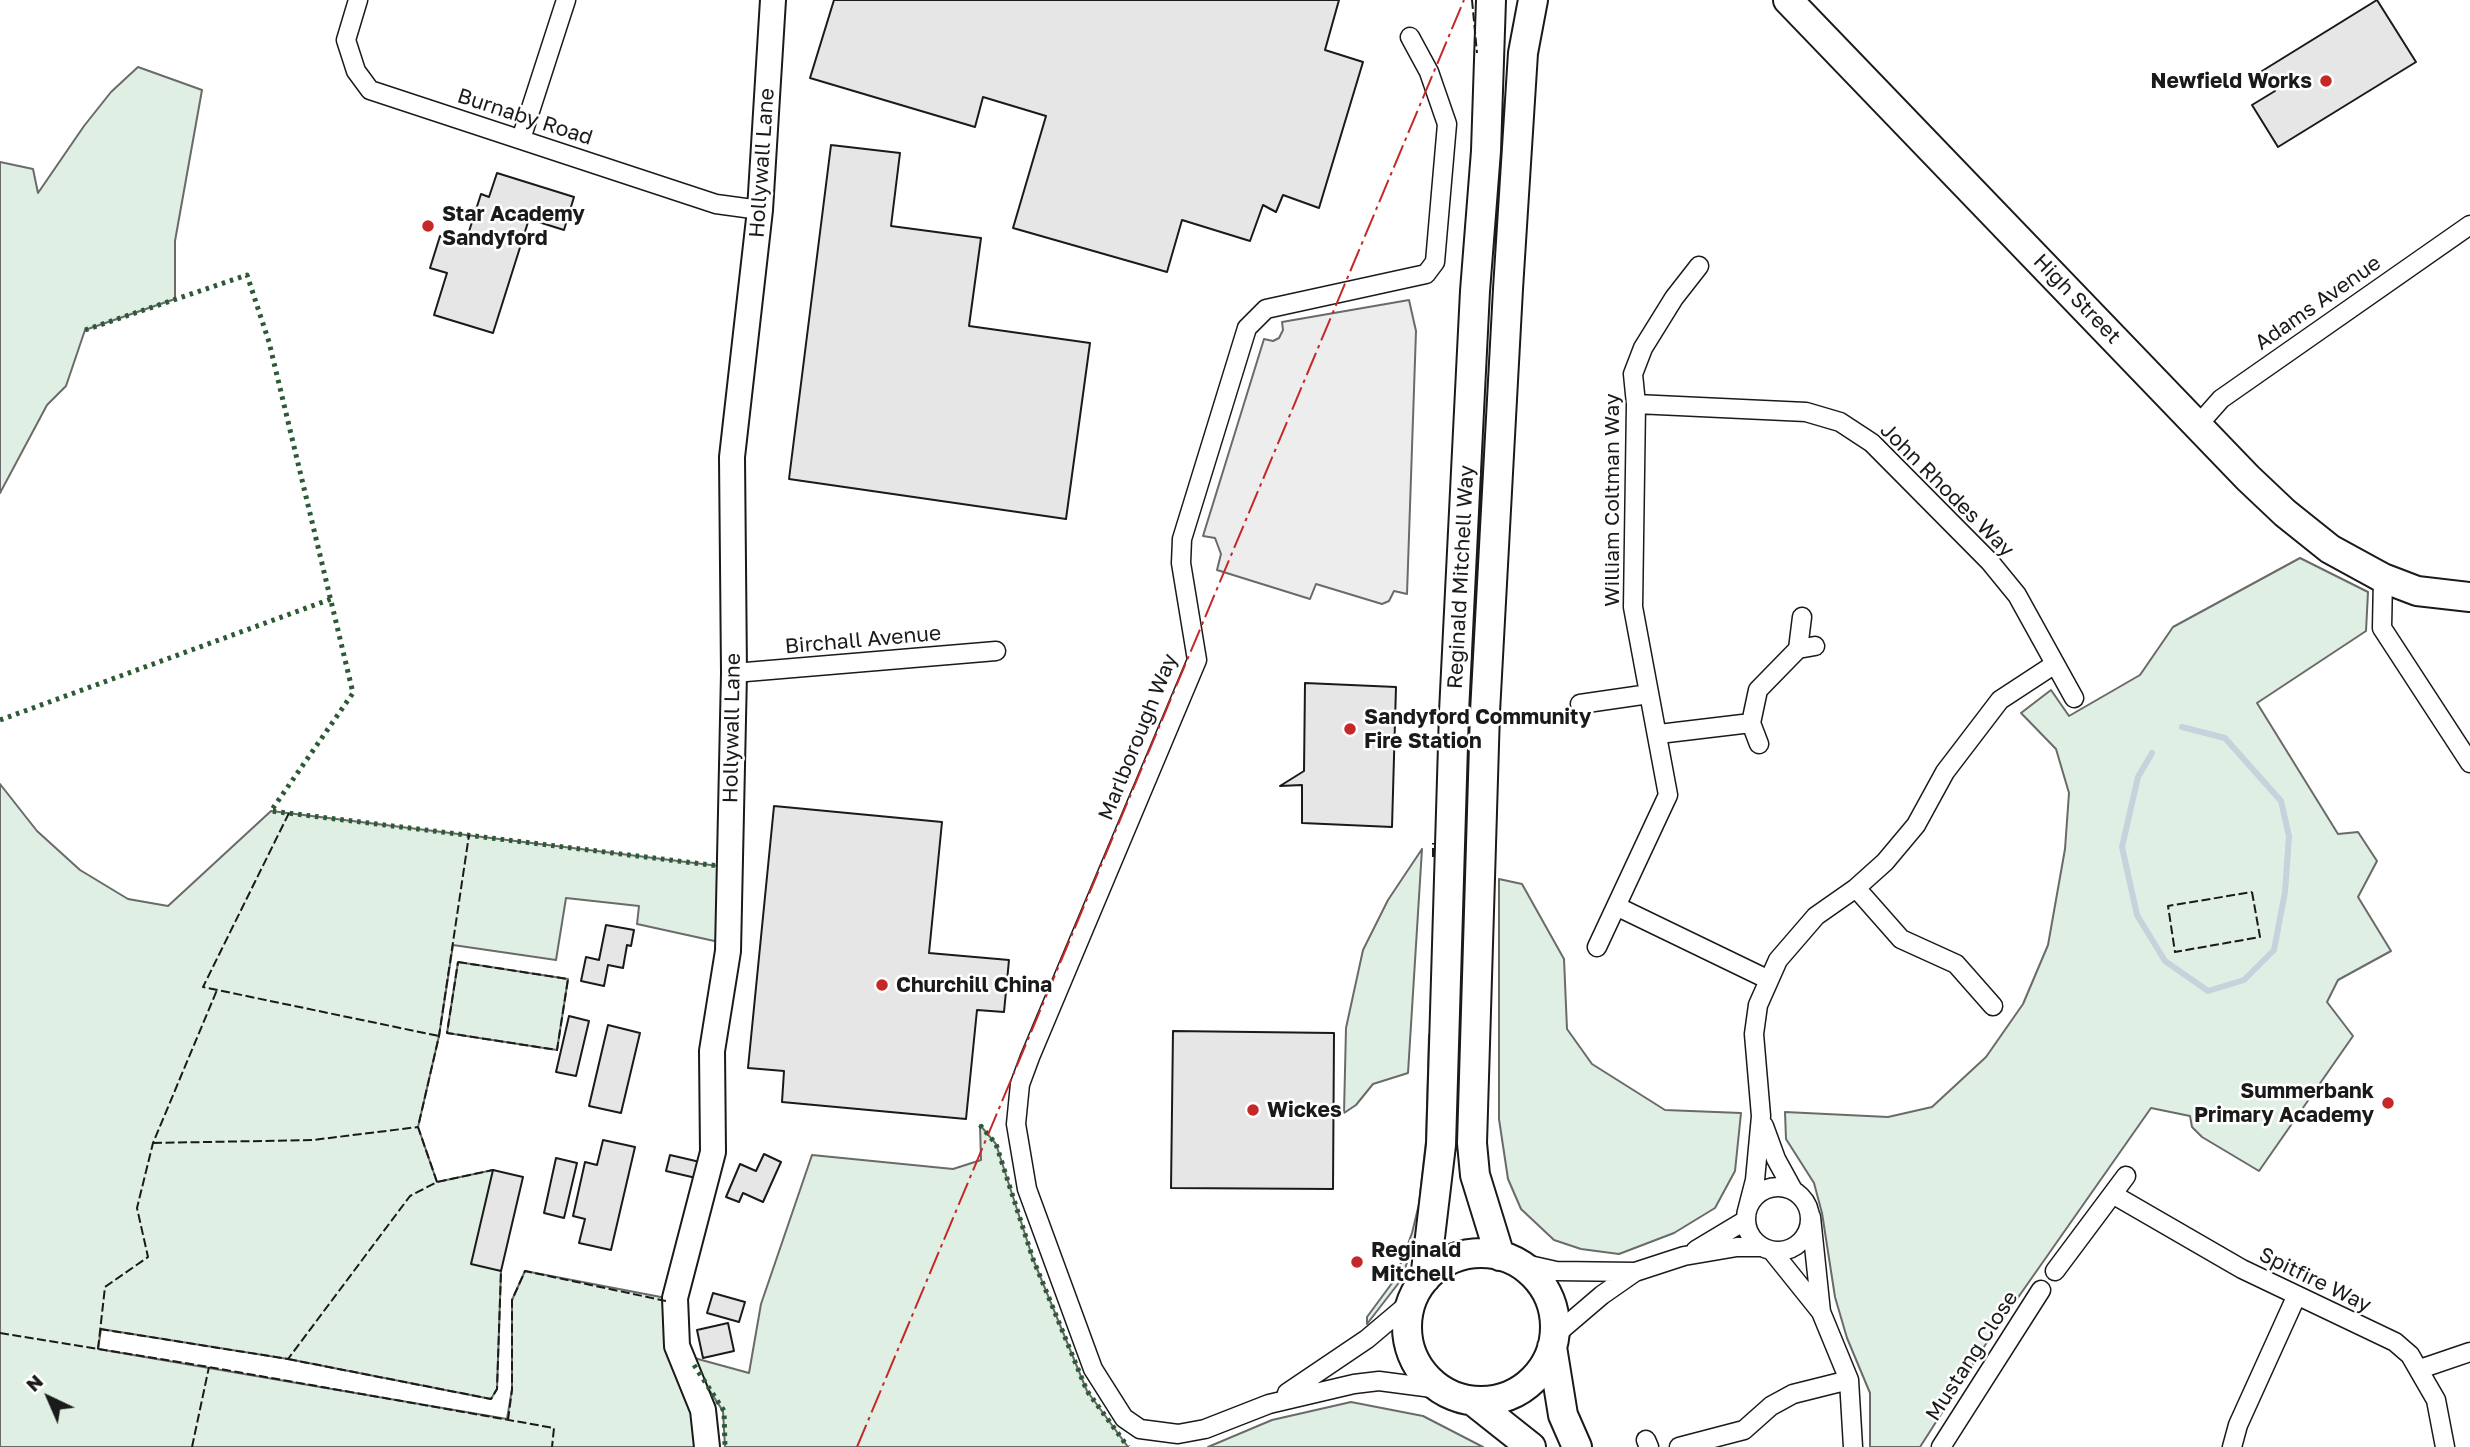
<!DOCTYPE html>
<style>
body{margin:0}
#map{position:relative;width:2470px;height:1447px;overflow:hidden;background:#fff;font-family:"Golos Text",sans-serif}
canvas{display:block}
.north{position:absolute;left:14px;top:1363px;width:70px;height:70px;-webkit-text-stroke:5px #fff;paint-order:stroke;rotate:316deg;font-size:19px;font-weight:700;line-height:28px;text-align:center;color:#1a1a1a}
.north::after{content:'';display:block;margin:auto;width:24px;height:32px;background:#1a1a1a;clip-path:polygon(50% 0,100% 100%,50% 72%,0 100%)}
</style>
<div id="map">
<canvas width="2470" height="1447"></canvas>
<div class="north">N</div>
</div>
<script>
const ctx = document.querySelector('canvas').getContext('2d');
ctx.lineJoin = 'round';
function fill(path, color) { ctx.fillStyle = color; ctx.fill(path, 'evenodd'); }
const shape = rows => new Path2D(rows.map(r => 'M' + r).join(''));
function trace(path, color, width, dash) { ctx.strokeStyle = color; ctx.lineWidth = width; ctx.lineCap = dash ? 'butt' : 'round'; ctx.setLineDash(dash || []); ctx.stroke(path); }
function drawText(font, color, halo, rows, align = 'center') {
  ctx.font = font + ' "Golos Text",sans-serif'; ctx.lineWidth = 5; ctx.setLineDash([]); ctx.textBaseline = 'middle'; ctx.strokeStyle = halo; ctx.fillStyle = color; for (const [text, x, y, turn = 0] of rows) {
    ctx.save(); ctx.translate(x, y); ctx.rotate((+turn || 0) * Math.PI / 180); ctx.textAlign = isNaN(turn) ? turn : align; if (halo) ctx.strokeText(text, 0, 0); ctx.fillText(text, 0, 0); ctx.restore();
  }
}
const green = shape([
 [138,67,202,90,175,241,175,299,85,330,66,386,47,405,0,493,0,162,33,169,38,193,84,126,111,92,138,67],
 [2300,558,2368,592,2366,631,2257,703,2338,834,2358,832,2377,861,2358,897,2391,951,2338,980,2327,1002,2353,1036,2259,1171,2202,1137,2192,1127,2190,1116,2151,1108,1991,1336,1920,1447,1870,1447,1870,1393,1847,1338,1835,1297,1822,1213,1814,1183,1786,1139,1785,1112,1888,1117,1932,1107,1986,1057,2023,1004,2048,945,2065,849,2069,793,2056,749,2021,713,2051,690,2069,716,2140,675,2173,627,2300,558],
 [0,784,37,831,80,870,128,899,168,906,271,811,719,866,719,942,637,924,639,906,566,898,556,960,453,945,439,1036,418,1127,437,1182,493,1170,501,1271,497,1389,491,1399,288,1359,101,1329,98,1349,507,1419,512,1389,512,1300,525,1271,666,1298,696,1418,698,1447,0,1447,0,784],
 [1422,849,1408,1073,1373,1084,1356,1105,1344,1113,1346,1028,1363,950,1388,900,1422,849],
 [1499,879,1522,884,1564,959,1567,1029,1592,1064,1665,1110,1741,1113,1735,1171,1715,1208,1674,1233,1619,1254,1581,1249,1554,1240,1521,1209,1508,1179,1499,1119,1499,879],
 [458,962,568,979,557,1050,447,1033,458,962],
 [1429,1035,1433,1035,1432,1139,1420,1225,1401,1280,1367,1324,1367,1317,1395,1279,1412,1233,1419,1204,1426,1141,1429,1035],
 [980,1125,996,1144,1033,1259,1087,1391,1128,1447,725,1447,723,1411,687,1356,749,1373,761,1304,812,1155,953,1169,981,1160,980,1125],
 [1351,1402,1423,1416,1483,1447,1208,1447,1272,1420,1351,1402]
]);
fill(green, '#e0efe3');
trace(green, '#6a6a6a', 2);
const parking = shape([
 [1409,300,1416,331,1407,594,1394,591,1389,601,1382,604,1316,584,1310,599,1217,570,1221,554,1215,538,1203,536,1264,339,1273,341,1279,338,1283,330,1282,322,1409,300]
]);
fill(parking, '#ededed');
trace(parking, '#6a6a6a', 2);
trace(shape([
 [2152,753,2138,777,2122,847,2137,915,2165,961,2208,991,2244,980,2274,950,2285,892,2289,836,2281,801,2225,738,2182,727]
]), '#c6d2dc', 6);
const building = shape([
 [834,0,1339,0,1325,50,1363,62,1319,208,1283,195,1276,212,1263,205,1250,241,1182,220,1167,272,1013,228,1046,116,983,97,975,127,810,78,834,0],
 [2377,0,2416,62,2278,147,2252,105,2275,91,2262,71,2377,0],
 [831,145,900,153,891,226,981,238,969,326,1090,343,1066,519,789,479,831,145],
 [497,173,574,197,564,230,529,219,493,333,434,315,447,273,430,268,440,236,465,244,481,194,489,197,497,173],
 [1305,683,1396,687,1392,827,1302,823,1302,785,1280,786,1304,771,1305,683],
 [774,806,942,822,929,953,1009,960,1004,1012,977,1010,966,1119,782,1102,784,1071,748,1068,774,806],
 [606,925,634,930,631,946,627,945,623,968,608,965,604,986,581,981,586,957,599,960,606,925],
 [569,1016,589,1021,576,1076,556,1072,569,1016],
 [608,1025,640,1033,621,1113,589,1106,608,1025],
 [1173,1031,1334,1033,1333,1189,1171,1188,1173,1031],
 [603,1140,635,1147,611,1250,579,1243,585,1219,573,1216,585,1162,597,1165,603,1140],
 [764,1154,781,1162,763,1202,743,1193,739,1202,726,1197,740,1164,756,1171,764,1154],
 [670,1155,700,1162,696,1178,666,1171,670,1155],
 [556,1158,577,1163,564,1218,544,1213,556,1158],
 [493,1170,523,1177,501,1271,471,1264,493,1170],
 [713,1293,745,1302,739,1322,707,1313,713,1293],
 [728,1323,734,1351,703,1358,697,1330,728,1323]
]);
fill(building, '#e6e6e6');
trace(building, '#1a1a1a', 2);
const street = shape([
 [358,0,346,40,356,71,370,90,716,204,760,210],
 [1410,37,1429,72,1447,124,1435,262,1426,274,1266,309,1247,328,1182,539,1181,563,1197,660,1030,1057,1020,1084,1016,1124,1027,1189,1093,1369,1124,1418,1140,1429,1178,1434,1205,1429,1269,1404,1354,1384,1379,1381,1440,1389],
 [521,139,566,0],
 [1636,404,1806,412,1840,422,1872,443,1990,562,2017,595,2074,698],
 [2198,425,2221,399,2470,225],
 [2383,578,2382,628,2470,763],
 [1798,649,1802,617],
 [734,673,996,651],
 [1580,704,1649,694],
 [1659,734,1751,723],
 [1759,744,1751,723,1758,690,1798,649,1815,646],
 [1856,888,1901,939,1956,964,1993,1006],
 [1618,907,1769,980],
 [1597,947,1668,795,1633,607,1636,404,1633,374,1643,348,1674,298,1699,266],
 [1764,1126,1776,1159,1793,1190],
 '1746 1219a32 32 0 1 1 64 0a32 32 0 1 1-64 0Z',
 [2114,1195,2242,1269,2395,1342,2410,1355,2436,1400,2445,1447],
 [1747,1211,1755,1180,1761,1116,1754,1034,1758,1005,1778,960,1816,916,1856,888,1885,862,1916,825,1945,772,2000,700,2055,664],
 [1811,1217,1821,1312,1849,1380,1853,1447],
 [1696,1250,1746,1220],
 [1772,1251,1821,1312],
 [1516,1262,1556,1271,1635,1272],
 [2055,1271,2126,1176],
 [1554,1336,1602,1295,1635,1272,1684,1256,1737,1247,1762,1247],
 [2420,1369,2470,1352],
 [1287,1393,1367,1339,1412,1301],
 [1646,1440,1649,1447],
 [1679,1447,1744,1430,1771,1406,1793,1394,1849,1380],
 [1941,1447,2041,1290],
 [2232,1447,2238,1425,2296,1297]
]);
const secondary = shape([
 [707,1447,703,1410,677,1346,675,1298,713,1152,712,1051,728,951,734,673,732,457,760,210,773,0]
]);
const primary = shape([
 [1788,0,2248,478,2285,513,2330,549,2383,578,2417,591,2470,597],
 '1407 1327a74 74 0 1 1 148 0a74 74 0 1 1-148 0Z',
 [1500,1256,1475,1175,1472,1143,1485,712,1508,289,1523,53,1533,0],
 [1425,1279,1441,1145,1454,712,1475,291,1486,151,1491,0],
 [1552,1347,1563,1415,1577,1447],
 [1473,1401,1531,1447]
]);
trace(street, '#1a1a1a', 21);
trace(secondary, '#1a1a1a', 28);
trace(primary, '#1a1a1a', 32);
trace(street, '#fff', 18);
trace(secondary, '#fff', 24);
trace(primary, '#fff', 28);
trace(shape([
 [85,330,247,275,269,342,353,693,271,811,719,866],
 [0,720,331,599],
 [980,1125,996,1144,1033,1259,1087,1391,1128,1447],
 [694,1365,724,1411,725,1447]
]), '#2b5a34', 5, [3.5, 5]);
trace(shape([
 [1472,0,1477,53],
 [289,813,203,987,439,1036],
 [1433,857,1433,843],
 [2252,892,2260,937,2175,952,2168,906,2252,892],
 [458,962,568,979,557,1050,447,1033,458,962],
 [153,1143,313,1140,418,1127],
 [437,1182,418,1127,439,1036,469,835],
 [100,1329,288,1359,410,1196,437,1182,493,1170],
 [0,1333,209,1367,554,1428,552,1447],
 [98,1349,105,1287,148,1257,137,1208,153,1143,217,990],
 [288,1359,491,1399,497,1389,501,1271],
 [508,1420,512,1390,512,1300,525,1271,666,1301],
 [192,1447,209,1367]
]), '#1a1a1a', 2, [9, 3.5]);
trace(shape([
 [857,1447,1464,0]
]), '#c62828', 2, [24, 5, 3.5, 5]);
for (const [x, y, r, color] of [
 [2326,81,7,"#c62828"],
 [428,226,7,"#c62828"],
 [1350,729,7,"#c62828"],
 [882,985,7,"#c62828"],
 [2388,1103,7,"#c62828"],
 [1253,1110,7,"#c62828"],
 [1357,1262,7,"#c62828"]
]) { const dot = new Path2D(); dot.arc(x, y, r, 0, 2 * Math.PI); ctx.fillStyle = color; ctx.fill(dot); trace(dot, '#fff', 2.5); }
drawText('bold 21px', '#1a1a1a', '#fff', [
 ["Newfield Works",2312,81,"right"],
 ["Star Academy",442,214],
 ["Sandyford",442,238],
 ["Sandyford Community",1364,717],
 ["Fire Station",1364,741],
 ["Churchill China",896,985],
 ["Summerbank",2374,1091,"right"],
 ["Primary Academy",2374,1115,"right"],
 ["Wickes",1267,1110],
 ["Reginald",1371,1250],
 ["Mitchell",1371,1274]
], 'left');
drawText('21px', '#1a1a1a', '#fff', [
 ["Burnaby Road",525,117,18],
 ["Hollywall Lane",762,163,-86],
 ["High Street",2077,299,46],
 ["Adams Avenue",2318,303,-35],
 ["John Rhodes Way",1947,490,45],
 ["William Coltman Way",1612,500,-90],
 ["Reginald Mitchell Way",1461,577,-87],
 ["Birchall Avenue",863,640,-5],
 ["Hollywall Lane",732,728,-89],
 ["Marlborough Way",1138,737,-68],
 ["Spitfire Way",2315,1280,26],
 ["Mustang Close",1972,1356,-57]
]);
</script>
